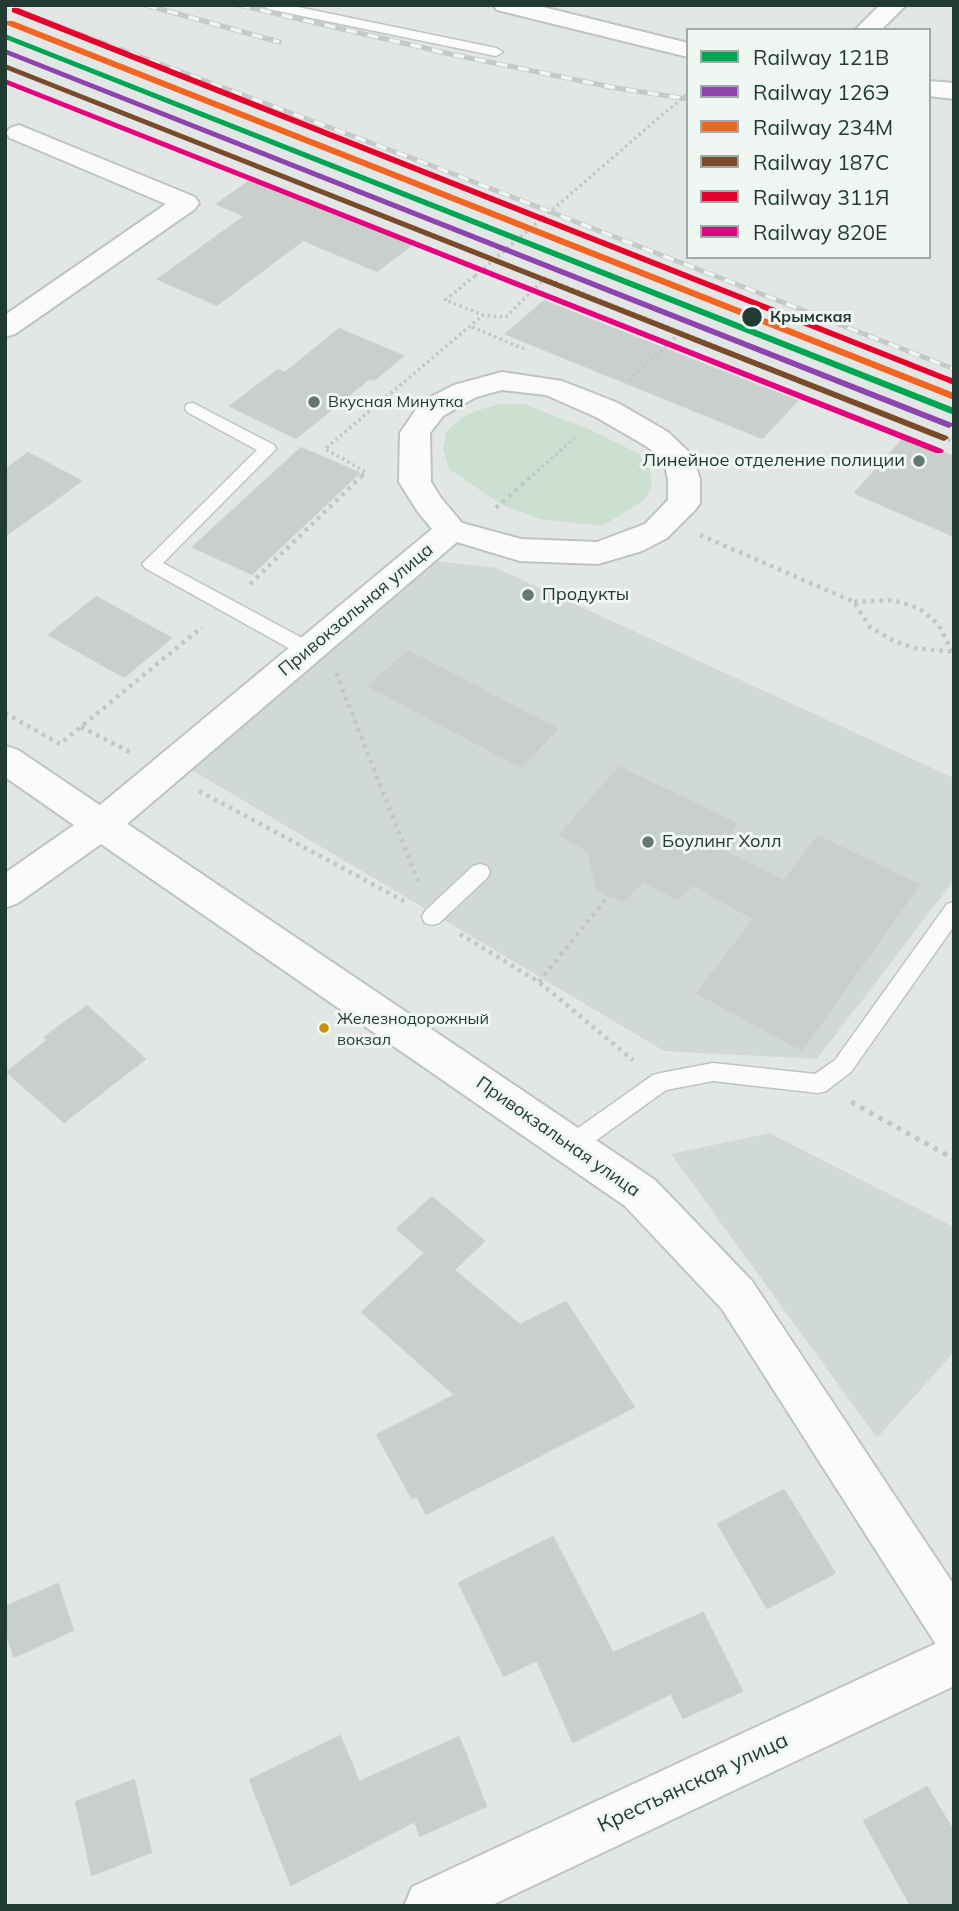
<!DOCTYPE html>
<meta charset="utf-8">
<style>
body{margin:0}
#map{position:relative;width:959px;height:1911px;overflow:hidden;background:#e2e7e5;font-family:Mulish,sans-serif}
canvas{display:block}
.frame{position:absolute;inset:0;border:7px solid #213a33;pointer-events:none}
.legend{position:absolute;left:686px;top:28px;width:245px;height:231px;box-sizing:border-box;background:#f0f7f3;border:2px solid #9daba6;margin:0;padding:9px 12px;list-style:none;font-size:21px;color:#213a33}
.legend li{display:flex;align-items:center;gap:14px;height:35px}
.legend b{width:35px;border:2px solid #9daba6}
</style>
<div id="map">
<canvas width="959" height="1911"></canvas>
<div class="frame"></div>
<ul class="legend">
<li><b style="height:9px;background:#00a651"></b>Railway 121В</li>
<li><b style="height:9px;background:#8e44ad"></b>Railway 126Э</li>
<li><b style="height:9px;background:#f26522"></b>Railway 234М</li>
<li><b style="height:9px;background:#7a4b2a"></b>Railway 187С</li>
<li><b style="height:9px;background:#e4002b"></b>Railway 311Я</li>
<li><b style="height:9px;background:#e5007d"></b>Railway 820Е</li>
</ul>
</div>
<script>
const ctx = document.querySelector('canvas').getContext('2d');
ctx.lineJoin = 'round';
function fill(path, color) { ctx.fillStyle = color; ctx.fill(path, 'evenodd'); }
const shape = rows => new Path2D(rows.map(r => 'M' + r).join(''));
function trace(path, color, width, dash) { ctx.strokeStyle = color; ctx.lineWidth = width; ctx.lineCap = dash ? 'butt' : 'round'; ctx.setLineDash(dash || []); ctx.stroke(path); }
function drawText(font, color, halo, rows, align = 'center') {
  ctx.font = font + ' Mulish,sans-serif'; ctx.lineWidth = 6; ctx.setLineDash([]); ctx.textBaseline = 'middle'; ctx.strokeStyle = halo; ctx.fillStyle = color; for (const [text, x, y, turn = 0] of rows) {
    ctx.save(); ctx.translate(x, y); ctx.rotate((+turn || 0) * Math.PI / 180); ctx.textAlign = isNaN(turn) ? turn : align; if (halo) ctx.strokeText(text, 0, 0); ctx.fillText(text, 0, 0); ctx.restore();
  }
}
fill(shape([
 [421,560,494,567,954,778,954,880,817,1059,664,1051,187,767],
 [769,1133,954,1227,954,1352,877,1438,671,1154]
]), '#d0d9d5');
fill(shape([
 [500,404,524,404,586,428,638,453,650,470,652,487,643,501,602,526,540,519,502,505,449,469,443,447,447,431,461,418,478,410]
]), '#cbe0d1');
const building = shape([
 [254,178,414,243,377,271,303,240,217,305,158,279,245,216,217,204,254,178],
 [544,301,662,348,797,401,762,438,506,334,544,301],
 [339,329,403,356,374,380,370,378,296,438,230,406,278,370,285,373,339,329],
 [905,437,954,457,954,536,855,493,905,437],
 [301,448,359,473,252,574,193,547,301,448],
 [28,453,81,481,5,536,5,470,28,453],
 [96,597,171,638,124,677,49,635,96,597],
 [408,651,557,729,521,767,369,686,408,651],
 [619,767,737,824,720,849,784,881,818,836,919,885,802,1050,697,993,754,919,693,885,678,899,643,881,623,902,596,888,589,852,560,835,619,767],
 [87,1006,145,1059,64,1122,7,1072,48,1040,45,1037,87,1006],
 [432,1197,484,1241,454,1270,520,1325,566,1302,634,1407,426,1514,417,1496,412,1498,377,1435,455,1395,362,1312,425,1253,397,1229,432,1197],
 [784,1490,835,1573,767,1608,718,1524,784,1490],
 [553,1537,613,1653,703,1613,742,1691,683,1718,671,1693,573,1742,537,1660,504,1676,459,1583,553,1537],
 [58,1584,73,1630,14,1657,5,1629,5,1607,58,1584],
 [340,1736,359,1782,459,1737,486,1806,420,1836,415,1821,291,1885,250,1780,340,1736],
 [134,1780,151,1852,92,1875,76,1802,134,1780],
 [927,1787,954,1832,954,1906,911,1906,864,1821,927,1787]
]);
fill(building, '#c9cfcc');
trace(building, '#cbd0ce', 2);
const service = shape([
 [262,5,288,5,496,48,503,52,496,56,268,9,262,5],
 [193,403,274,445,276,449,163,563,315,645,317,650,315,655,301,655,145,568,142,564,257,450,187,412,185,408,187,404,193,403],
 [480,864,487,866,490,872,487,878,439,923,432,925,425,923,422,917,425,911,473,866,480,864],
 [954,902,954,926,851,1072,826,1091,818,1093,713,1081,666,1090,580,1152,572,1155,564,1152,561,1145,564,1138,653,1075,661,1073,713,1063,815,1074,835,1060,947,904,954,902]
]);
const minor = shape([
 [493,5,535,5,688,43,688,57,497,10,493,5],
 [880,5,906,5,881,30,855,30,880,5],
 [929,81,954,83,954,99,929,96,929,81],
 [19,125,195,197,199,203,195,209,15,334,5,337,5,315,166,204,10,138,6,133,10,128,19,125],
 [502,372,562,381,618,403,668,432,692,455,700,479,700,503,695,510,667,538,642,551,598,564,520,561,457,542,114,835,101,839,88,835,83,825,88,815,432,529,418,512,399,482,400,433,421,402,454,385,502,372],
 [502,390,546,395,596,417,646,446,663,459,668,479,668,500,645,524,597,542,521,539,462,523,441,498,431,482,430,433,443,416,476,397,502,390],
 [954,1635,954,1686,490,1906,404,1906,412,1887,954,1635]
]);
const secondary = shape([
 [5,746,18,750,655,1180,752,1281,954,1585,954,1653,937,1646,722,1309,625,1206,101,844,18,903,5,908,5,873,74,825,5,777,5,746]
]);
trace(service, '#bfc4c2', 3);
trace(minor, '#bfc4c2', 4);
trace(secondary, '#bec5c2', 4);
trace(shape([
 [475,276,445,300,483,315,506,317,545,278,681,332,628,382],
 [472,327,527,350],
 [681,332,954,442],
 [362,475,366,472,325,449,483,315],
 [533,475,578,435]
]), '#c0c7c6', 3.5, [2.5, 3.5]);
trace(shape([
 [496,508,534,474],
 [700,535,854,602,870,627,892,640,914,648,954,652],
 [250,584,364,474],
 [854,602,892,600,919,608,938,624,952,651],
 [336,673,420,886],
 [5,713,60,744,202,627],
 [81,727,130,752],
 [199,791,404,901],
 [460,934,539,982,633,1060],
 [539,982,609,895]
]), '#c0c7c6', 4.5, [3.5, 5]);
trace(shape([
 [851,1102,954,1159]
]), '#c0c7c6', 5, [4.5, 6]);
fill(service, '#fbfbfb');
fill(minor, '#fbfbfb');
fill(secondary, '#fbfbfb');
const rail = shape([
 [146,5,279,42],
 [239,5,450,54,616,88,688,99],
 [5,6,430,165,954,369]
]);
trace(rail, '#c6c9c8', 5);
trace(rail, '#f0f7f3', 3.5, [11]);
trace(shape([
 [475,276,688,93]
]), '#c0c7c6', 3.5, [2.5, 3.5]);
fill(shape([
 [5,34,954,408,954,415,5,39,5,34]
]), '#00a651');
fill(shape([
 [5,49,952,423,954,425,949,428,946,427,5,54,5,49]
]), '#8e44ad');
fill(shape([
 [7,21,13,21,954,393,954,400,7,25,7,21]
]), '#f26522');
fill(shape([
 [5,64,947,436,949,438,944,441,941,440,5,69,5,64]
]), '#7a4b2a');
fill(shape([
 [12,8,18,8,954,379,954,385,12,12,12,8]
]), '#e4002b');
fill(shape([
 [5,79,942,449,944,451,942,453,936,453,5,84,5,79]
]), '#e5007d');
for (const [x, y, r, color] of [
 [752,317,11,"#213a33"],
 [314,402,7,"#657771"],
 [919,461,7,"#657771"],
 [528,595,7,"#657771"],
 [648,842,7,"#657771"],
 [324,1028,6,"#cc900a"]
]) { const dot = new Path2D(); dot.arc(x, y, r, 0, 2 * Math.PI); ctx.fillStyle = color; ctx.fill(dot); trace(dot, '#f0f7f3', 2.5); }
drawText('bold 16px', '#213a33', '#f0f7f3', [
 ["Крымская",770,317]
], 'left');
drawText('16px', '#213a33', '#f0f7f3', [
 ["Вкусная Минутка",328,402]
], 'left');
drawText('16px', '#213a33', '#f0f7f3', [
 ["Железнодорожный",337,1019],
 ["вокзал",337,1040]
], 'left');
drawText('18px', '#213a33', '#f0f7f3', [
 ["Линейное отделение полиции",905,461,"right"],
 ["Продукты",542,595],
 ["Боулинг Холл",662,842]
], 'left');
drawText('18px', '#213a33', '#f0f7f3', [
 ["Привокзальная улица",356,610,-40],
 ["Привокзальная улица",558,1137,35]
]);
drawText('21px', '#213a33', '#f0f7f3', [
 ["Крестьянская улица",693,1783,-25]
]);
</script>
